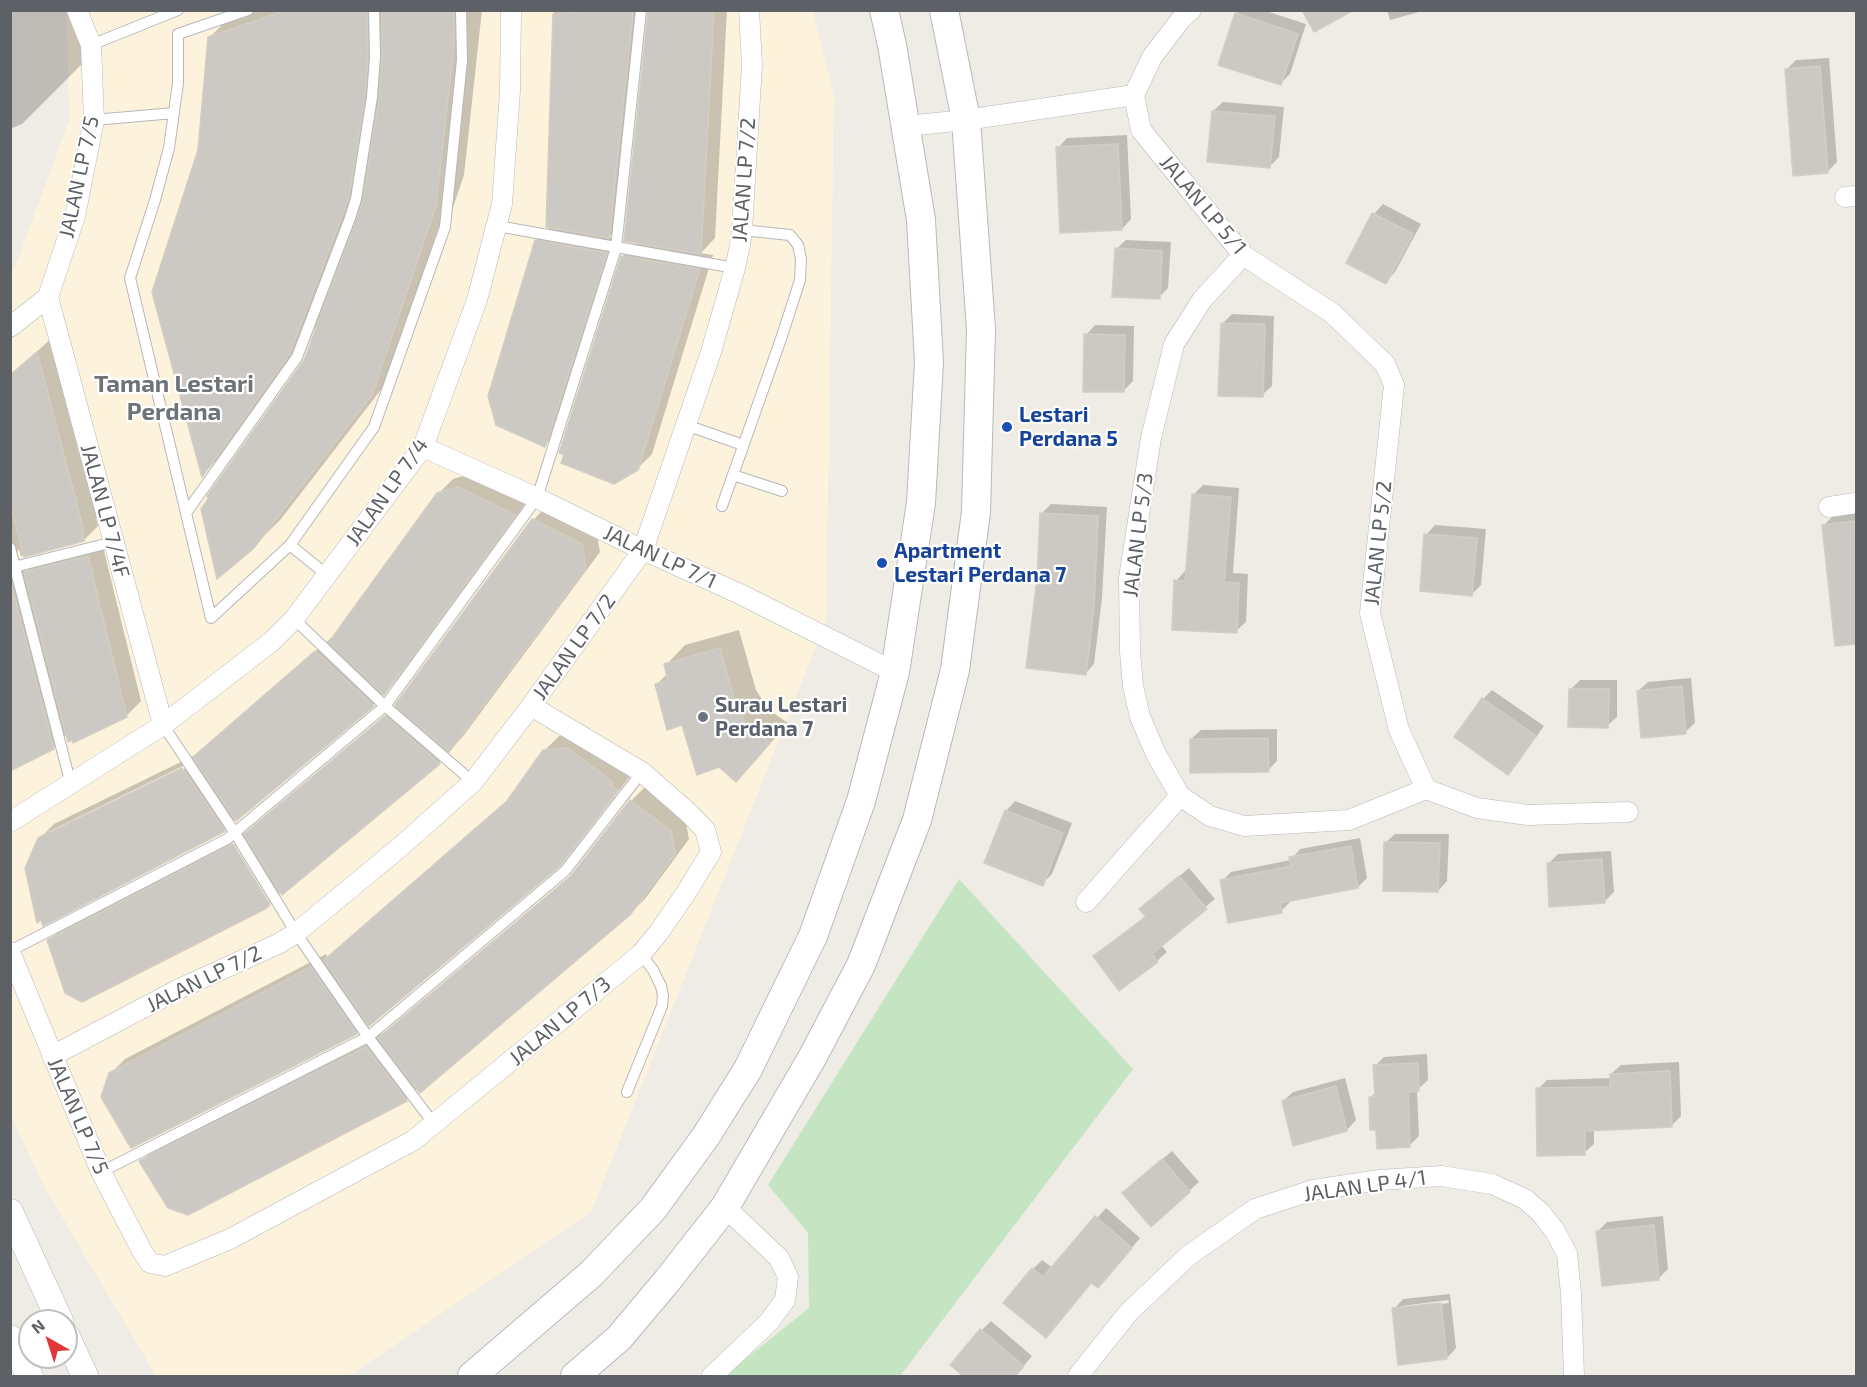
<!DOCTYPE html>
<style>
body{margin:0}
#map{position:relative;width:1867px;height:1387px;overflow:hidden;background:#efece5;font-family:"Exo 2",sans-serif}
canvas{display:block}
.frame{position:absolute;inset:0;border:12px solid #5d6165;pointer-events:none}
.north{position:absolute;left:18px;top:1309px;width:60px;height:60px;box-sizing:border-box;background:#fff;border:2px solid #bec0c1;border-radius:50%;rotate:321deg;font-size:16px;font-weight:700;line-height:24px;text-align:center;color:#5d6165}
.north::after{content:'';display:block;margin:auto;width:21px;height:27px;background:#e33736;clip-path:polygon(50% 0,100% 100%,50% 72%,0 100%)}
</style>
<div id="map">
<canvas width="1867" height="1387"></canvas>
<div class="frame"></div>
<div class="north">N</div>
</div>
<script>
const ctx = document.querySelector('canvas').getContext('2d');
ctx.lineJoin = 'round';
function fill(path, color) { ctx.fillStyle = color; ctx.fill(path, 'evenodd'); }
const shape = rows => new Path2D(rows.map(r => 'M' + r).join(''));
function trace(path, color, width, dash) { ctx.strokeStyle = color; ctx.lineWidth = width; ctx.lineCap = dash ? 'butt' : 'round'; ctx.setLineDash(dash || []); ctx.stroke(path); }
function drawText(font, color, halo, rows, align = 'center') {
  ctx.font = font + ' "Exo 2",sans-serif'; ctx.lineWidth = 4.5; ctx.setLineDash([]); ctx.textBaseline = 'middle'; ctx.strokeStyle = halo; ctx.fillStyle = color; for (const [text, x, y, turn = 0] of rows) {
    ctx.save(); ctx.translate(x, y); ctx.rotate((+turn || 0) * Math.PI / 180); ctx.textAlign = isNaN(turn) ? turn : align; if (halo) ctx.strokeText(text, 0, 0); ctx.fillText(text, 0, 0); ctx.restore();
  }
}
fill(shape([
 [67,11,813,11,834,96,826,622,591,1212,349,1376,156,1376,41,1181,11,1114,10,273,14,270,69,121]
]), '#fdf3dc');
fill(shape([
 [959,879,1133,1069,900,1376,724,1376,809,1308,808,1233,768,1185]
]), '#c5e5c2');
fill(shape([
 [10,10,73,10,90,56,22,124,10,129],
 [237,10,482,10,464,175,400,365,281,519,252,548,305,361,318,324,230,447,203,474,199,151,209,38],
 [554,10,646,10,623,222,609,237,620,239,559,431,545,445,536,241,551,226,548,226],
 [727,10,715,238,701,253,713,255,652,454,637,469,623,256,638,242,650,11],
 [1240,10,1263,10,1306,24,1290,74,1280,84,1236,14],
 [1387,10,1426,10,1390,20],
 [1829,58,1837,162,1827,172,1786,70,1796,60],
 [1223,102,1284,107,1279,157,1270,166,1213,111],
 [1127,135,1131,219,1122,229,1058,148,1067,138],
 [1383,204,1421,224,1395,272,1386,282,1348,262,1374,214],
 [1126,240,1171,242,1168,288,1159,297,1116,249],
 [1232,314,1274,316,1272,386,1262,395,1222,324],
 [1095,325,1134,326,1133,381,1123,391,1086,335],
 [51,339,98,516,96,518,98,526,84,540,21,556,19,549,16,554,19,559,23,561,26,572,40,558,102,543,141,701,126,716,67,734,53,748,10,763,10,375],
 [474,473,528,500,398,678,373,705,237,819,236,818,224,830,39,839,54,824,197,754,331,638,333,640,438,494,453,479],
 [189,763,190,766,48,835,48,832],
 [1203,485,1239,488,1233,573,1248,574,1246,622,1236,631,1176,581,1185,571,1187,571,1193,495],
 [1051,504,1107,507,1102,598,1094,664,1085,674,1039,579,1042,513],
 [545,508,596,530,600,552,464,735,439,763,282,893,281,892,269,904,49,941,64,926,229,840,267,902,270,902,232,839,248,831,249,832,261,820,396,706,530,523],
 [1856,513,1856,642,1824,525,1833,516],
 [1435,525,1486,529,1481,585,1472,594,1426,535],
 [739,630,756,690,769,710,788,723,755,761,736,780,683,723,656,685,668,673,666,665,685,645],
 [1691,678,1695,723,1685,732,1638,691,1648,682],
 [1580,680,1617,680,1617,717,1607,726,1571,689],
 [1492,690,1544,726,1517,764,1508,773,1483,699],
 [1277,729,1277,761,1268,770,1191,739,1201,730],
 [583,734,631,775,574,849,559,865,368,1021,356,1033,110,1074,125,1059,326,954,328,958,512,797,544,751,559,736],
 [646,786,685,817,689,839,645,899,629,914,418,1088,406,1100,188,1213,141,1162,155,1147,381,1033,383,1036,395,1024,576,871,631,801],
 [1015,801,1072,823,1052,874,1042,884,1006,811],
 [1395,834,1449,834,1447,881,1438,891,1385,843],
 [1360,838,1367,878,1358,887,1290,899,1290,902,1281,911,1222,881,1231,872,1291,860,1300,849],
 [1611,851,1614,892,1604,902,1548,864,1558,854],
 [1189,868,1215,899,1161,945,1167,952,1157,961,1120,989,1095,956,1105,947,1147,915,1151,900],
 [1427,1054,1428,1080,1417,1090,1419,1136,1410,1145,1378,1128,1370,1098,1376,1092,1375,1066,1384,1057],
 [1679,1062,1681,1116,1671,1126,1594,1129,1594,1144,1584,1153,1538,1089,1547,1080,1612,1078,1611,1074,1621,1065],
 [1345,1078,1356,1120,1347,1130,1283,1101,1293,1092],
 [1172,1151,1199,1182,1189,1191,1133,1184],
 [1106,1208,1140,1238,1107,1277,1092,1282,1046,1336,1033,1269,1042,1260,1053,1268],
 [1663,1216,1668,1269,1659,1278,1598,1231,1607,1222],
 [1450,1294,1456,1348,1447,1358,1394,1309,1403,1299],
 [1448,1300,1449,1303,1402,1309,1402,1306],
 [991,1321,1032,1356,1015,1376,982,1330]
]), '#0003');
const building = shape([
 [287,10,367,10,368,57,365,96,349,197,290,353,202,477,152,292,198,150,208,37,287,10],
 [382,10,454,10,454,45,436,205,372,395,253,549,217,579,201,509,208,499,207,496,304,360,363,201,379,98,382,57,382,10],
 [612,10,633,11,609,238,546,227,553,14,612,10],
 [648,10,714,10,701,254,624,241,648,10],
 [1302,10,1354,10,1314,32,1302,10],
 [1235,13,1298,34,1281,85,1218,65,1235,13],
 [1820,66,1828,173,1793,176,1785,69,1820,66],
 [1212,111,1275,116,1270,168,1207,162,1212,111],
 [1118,144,1122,230,1060,233,1056,147,1118,144],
 [1372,213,1413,234,1386,284,1346,263,1372,213],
 [535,240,607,253,545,447,496,425,488,396,535,240],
 [1115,248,1162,251,1160,299,1112,297,1115,248],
 [621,256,700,269,638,470,614,484,561,463,564,455,559,453,621,256],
 [1221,323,1265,324,1263,397,1218,396,1221,323],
 [1084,334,1125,335,1124,392,1083,392,1084,334],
 [37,352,84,531,82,532,84,541,24,557,10,503,10,375,37,352],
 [458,487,515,515,384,695,329,642,437,493,458,487],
 [1192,494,1231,497,1224,582,1239,583,1237,633,1172,630,1174,580,1185,581,1192,494],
 [1040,513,1098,516,1094,608,1086,675,1026,668,1037,579,1040,513],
 [532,519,582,544,586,568,449,752,395,705,532,519],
 [1854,521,1857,548,1857,644,1835,646,1822,525,1854,521],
 [1424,534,1477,538,1472,596,1420,591,1424,534],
 [88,556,127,717,73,743,72,740,68,742,24,572,88,556],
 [10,580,54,749,10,771,10,580],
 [720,648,737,709,750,730,770,743,736,782,719,767,697,775,682,725,667,730,655,684,668,681,664,664,720,648],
 [315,651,374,706,236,821,193,757,315,651],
 [1682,686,1686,734,1641,738,1637,691,1682,686],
 [1569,689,1609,689,1608,728,1568,727,1569,689],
 [1482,698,1536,736,1508,775,1454,737,1482,698],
 [385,716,440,764,282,895,244,834,385,716],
 [1268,738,1269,772,1190,773,1190,739,1268,738],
 [568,748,613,782,611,785,618,790,560,866,369,1026,324,960,507,801,543,750,568,748],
 [182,768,225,831,43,926,41,920,37,923,25,868,38,838,182,768],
 [630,800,671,831,675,854,630,915,420,1093,378,1038,570,877,630,800],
 [1005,810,1063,833,1043,886,984,863,1005,810],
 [1384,842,1440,843,1438,892,1383,891,1384,842],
 [233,844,270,905,265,909,82,1002,65,993,47,940,233,844],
 [1351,846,1358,888,1280,903,1282,913,1228,923,1220,880,1291,866,1289,857,1351,846],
 [1602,859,1605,903,1549,907,1547,863,1602,859],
 [1179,876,1207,909,1152,954,1158,962,1119,991,1093,956,1146,917,1139,909,1179,876],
 [311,967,357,1034,131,1148,101,1097,109,1073,311,967],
 [366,1047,407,1101,188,1215,168,1208,139,1161,366,1047],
 [1418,1063,1419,1091,1408,1092,1410,1147,1377,1149,1376,1130,1370,1130,1369,1097,1375,1097,1373,1065,1418,1063],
 [1670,1071,1672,1127,1585,1131,1585,1155,1537,1156,1536,1088,1610,1087,1610,1074,1670,1071],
 [1336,1086,1347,1131,1293,1146,1282,1101,1336,1086],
 [1162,1159,1190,1192,1151,1227,1122,1193,1162,1159],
 [1095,1216,1132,1248,1098,1288,1091,1283,1046,1338,1003,1303,1032,1268,1043,1277,1095,1216],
 [1654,1225,1659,1280,1602,1286,1596,1231,1654,1225],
 [1441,1303,1447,1359,1398,1365,1392,1308,1441,1303],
 [980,1329,1024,1366,1015,1377,964,1377,950,1365,980,1329]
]);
fill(building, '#ccc9c4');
trace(building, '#d3cdc3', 1.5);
const service = shape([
 [248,10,178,34,178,83,169,148,155,200,130,278,211,618,290,545,374,427,445,227,462,60,461,10],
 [91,45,178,10],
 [94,120,174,113],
 [497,226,735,268],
 [686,425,743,445],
 [733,475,782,491],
 [722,506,782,336,800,280,801,259,798,245,790,235,742,230],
 [186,513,297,357,350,218,356,199,372,97,375,57,374,10],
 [290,545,327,575],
 [10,548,71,785],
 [10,568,113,542],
 [294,619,385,706,473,782],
 [163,725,235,833,296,933,368,1037,434,1124],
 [10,951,227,839,385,706,537,498,616,248,641,10],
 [627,1092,662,1006,663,996,661,986,653,970,641,954],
 [101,1172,368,1037,565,871,642,772]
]);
const minor = shape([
 [1191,10,1182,18,1152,57,1134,95,1141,130,1243,255,1332,313,1385,364,1394,385,1370,613,1399,730,1426,789],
 [906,126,966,120,1134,95],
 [1845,197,1856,196],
 [48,297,163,725],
 [10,327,48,297,75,216,94,120,91,45,77,10],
 [423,447,537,498,643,550,740,594,895,672],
 [1829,507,1856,503],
 [1180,796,1210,816,1244,826,1349,820,1426,789,1477,808,1528,815,1628,812],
 [10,822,163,725,271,642,294,619,423,447,477,300,502,204,510,91,511,10],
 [1086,902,1180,796,1156,754,1140,717,1133,686,1130,652,1129,578,1151,438,1174,344,1202,300,1243,255],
 [10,952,101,1172,142,1251,150,1263,165,1266,230,1239,414,1140,641,954,659,932,686,893,711,852,705,830,690,814,642,772,531,706],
 [52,1056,179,989,278,944,296,933,399,848,473,782,531,706,643,550,711,352,735,268,740,245,742,230,752,65,749,10],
 [712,1376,769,1322,785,1300,788,1277,779,1258,725,1207],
 [1078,1376,1128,1313,1188,1256,1255,1209,1313,1190,1380,1180,1441,1176,1492,1184,1525,1199,1541,1213,1555,1231,1567,1254,1571,1294,1574,1376]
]);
const tertiary = shape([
 [10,1212,60,1321],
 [66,1335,85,1376],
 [10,1338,30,1376]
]);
const secondary = shape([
 [472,1376,591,1274,653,1209,706,1136,748,1069,813,936,861,801,895,672,921,503,929,362,921,220,892,45,884,10],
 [575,1376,619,1338,667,1281,725,1207,812,1058,861,965,917,820,955,670,976,512,981,329,966,120,944,10]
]);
trace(service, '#b5b8bb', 12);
trace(minor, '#b5b8bb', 21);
trace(tertiary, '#b5b8bb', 27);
trace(secondary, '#b6babe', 30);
trace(service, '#fff', 10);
trace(minor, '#fff', 20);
trace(tertiary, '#fff', 26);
trace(secondary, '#fff', 28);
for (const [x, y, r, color] of [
 [1007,427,6,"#1a4fb4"],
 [882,563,6,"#1a4fb4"],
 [703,717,6,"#6b7280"]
]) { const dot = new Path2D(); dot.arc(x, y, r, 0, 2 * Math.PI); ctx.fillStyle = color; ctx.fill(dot); trace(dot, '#fff', 2); }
drawText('21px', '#5d6165', '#fff', [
 ["JALAN LP 7/5",79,177,-78],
 ["JALAN LP 7/2",744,180,-86],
 ["JALAN LP 5/1",1203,205,50],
 ["JALAN LP 7/4",387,492,-55],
 ["JALAN LP 7/4F",105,511,75],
 ["JALAN LP 5/3",1138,535,-83],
 ["JALAN LP 5/2",1378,543,-84],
 ["JALAN LP 7/1",660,557,25],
 ["JALAN LP 7/2",574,647,-54],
 ["JALAN LP 7/2",204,979,-26],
 ["JALAN LP 7/3",560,1021,-40],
 ["JALAN LP 7/5",78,1116,67],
 ["JALAN LP 4/1",1365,1186,-8]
]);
drawText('bold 21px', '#164399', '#fff', [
 ["Lestari",1019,415],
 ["Perdana 5",1019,439],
 ["Apartment",894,551],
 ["Lestari Perdana 7",894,575]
], 'left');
drawText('bold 21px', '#5b616d', '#fff', [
 ["Surau Lestari",715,705],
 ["Perdana 7",715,729]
], 'left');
drawText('bold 24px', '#6e7377', '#fff', [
 ["Taman Lestari",174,384],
 ["Perdana",174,412]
]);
</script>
